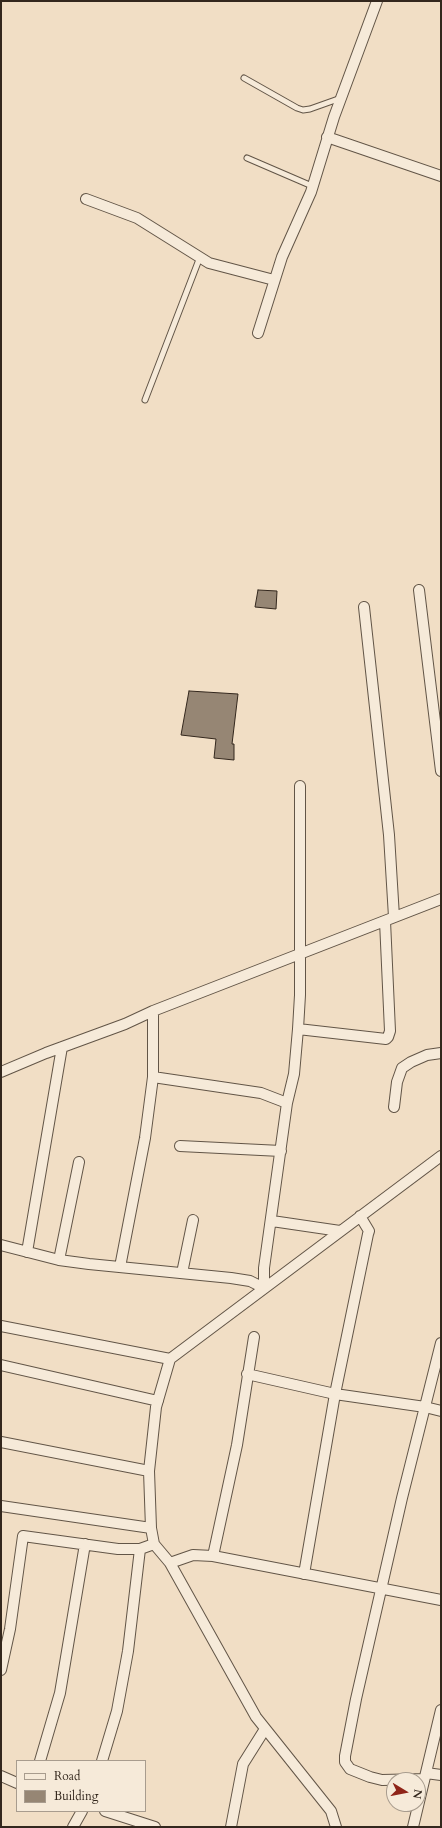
<!DOCTYPE html>
<style>
body{margin:0}
#map{position:relative;width:442px;height:1828px;overflow:hidden;background:#f1dec5;font-family:Cardo,serif}
canvas{display:block}
.frame{position:absolute;inset:0;border:2px solid #33271d;pointer-events:none}
.legend{position:absolute;left:16px;top:1760px;width:130px;height:52px;box-sizing:border-box;background:#f6ead9;border:1px solid #a89c8e;margin:0;padding:5px 7px;list-style:none;font-size:12px;color:#33271d}
.legend li{display:flex;align-items:center;gap:8px;height:20px}
.legend b{width:20px;border:1px solid #a89c8e}
.north{position:absolute;left:386px;top:1772px;width:40px;height:40px;box-sizing:border-box;background:#f6ead9;border:1px solid #a89c8e;border-radius:50%;rotate:100deg;font-size:11px;font-weight:700;line-height:16px;text-align:center;color:#33271d}
.north::after{content:'';display:block;margin:auto;width:14px;height:18px;background:#8f2418;clip-path:polygon(50% 0,100% 100%,50% 72%,0 100%)}
</style>
<div id="map">
<canvas width="442" height="1828"></canvas>
<div class="frame"></div>
<ul class="legend">
<li><b style="height:5px;background:#f6ead9"></b>Road</li>
<li><b style="height:11px;background:#968674"></b>Building</li>
</ul>
<div class="north">N</div>
</div>
<script>
const ctx = document.querySelector('canvas').getContext('2d');
ctx.lineJoin = 'round';
function fill(path, color) { ctx.fillStyle = color; ctx.fill(path, 'evenodd'); }
const shape = rows => new Path2D(rows.map(r => 'M' + r).join(''));
function trace(path, color, width, dash) { ctx.strokeStyle = color; ctx.lineWidth = width; ctx.lineCap = dash ? 'butt' : 'round'; ctx.setLineDash(dash || []); ctx.stroke(path); }
const building = shape([
 [258,590,277,591,276,609,255,607,258,590],
 [189,691,238,694,232,744,234,744,234,760,214,758,216,739,181,735,189,691]
]);
fill(building, '#968674');
trace(building, '#33271d', 1);
const lane = shape([
 [244,78,297,108,303,110,310,109,341,98],
 [247,158,312,186],
 [145,400,200,257]
]);
const street = shape([
 [327,137,441,176],
 [86,199,137,218,209,263,274,280],
 [258,333,282,257,311,192,334,117,377,1],
 [419,590,441,771],
 [364,607,389,835,394,917],
 [298,1029,386,1039,388,1037,390,1031,385,921],
 [1,1072,46,1053,125,1024,153,1011,441,899],
 [153,1077,261,1093,287,1103],
 [394,1107,397,1082,402,1068,411,1062,427,1055,441,1053],
 [180,1146,281,1151],
 [272,1221,340,1231],
 [1,1245,59,1260,89,1264,231,1278,250,1281,264,1288,264,1268,287,1103,294,1074,298,1029,300,995,300,786],
 [27,1252,62,1047],
 [59,1260,79,1162],
 [120,1267,145,1138,153,1077,153,1011],
 [182,1273,193,1220],
 [1,1326,170,1359],
 [1,1365,158,1401],
 [247,1374,335,1394,425,1407,441,1411],
 [1,1442,149,1471],
 [1,1506,151,1528],
 [213,1556,237,1445,254,1337],
 [170,1563,193,1555,213,1556,441,1600],
 [304,1574,335,1394,368,1234,369,1231,360,1216],
 [1,1670,10,1629,23,1536,118,1549,140,1549],
 [40,1761,60,1693,85,1544],
 [102,1761,117,1711,128,1651,140,1549,154,1544],
 [426,1773,441,1775],
 [1,1776,17,1783],
 [424,1779,382,1780,370,1777,350,1769,345,1762,345,1756,356,1699,402,1498,441,1343],
 [105,1811,155,1827],
 [73,1827,82,1811],
 [231,1827,243,1764,265,1729],
 [336,1827,331,1811,256,1717,170,1563,154,1544,151,1528,149,1471,156,1407,170,1359,441,1156],
 [413,1827,441,1710]
]);
trace(lane, '#625547', 7);
trace(street, '#625547', 12);
trace(lane, '#f6ead9', 5);
trace(street, '#f6ead9', 10);
</script>
